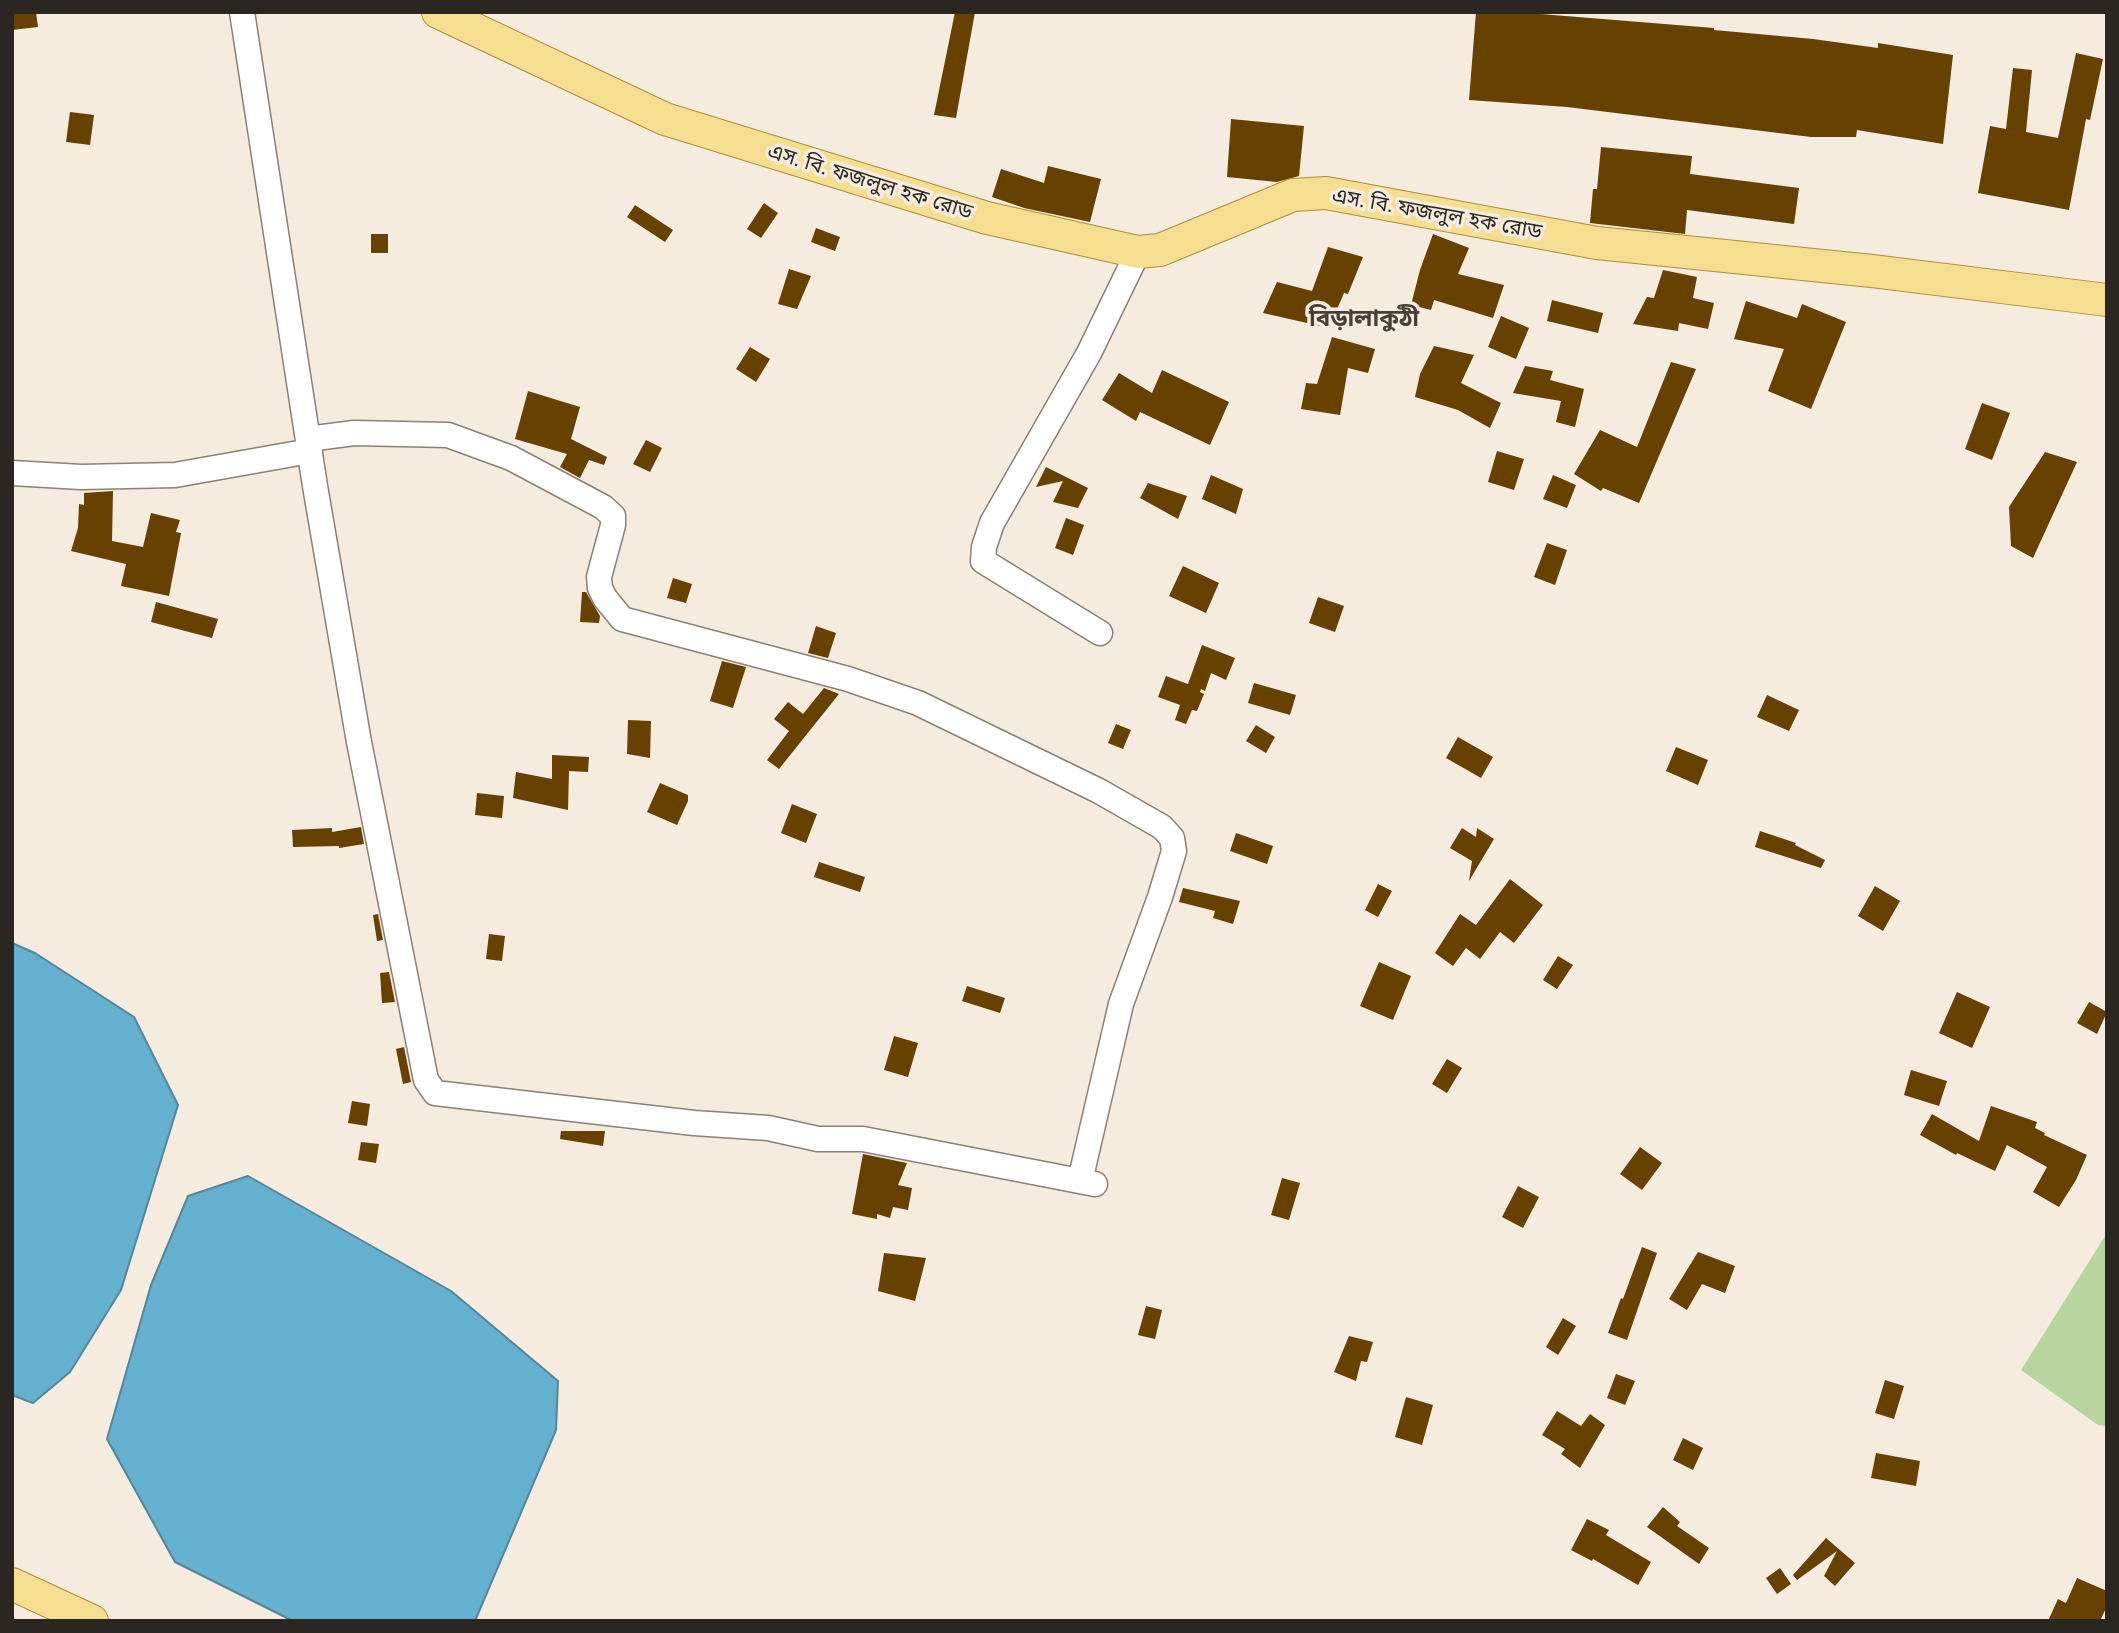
<!DOCTYPE html>
<meta charset="utf-8">
<style>
body{margin:0}
#map{position:relative;width:2119px;height:1633px;overflow:hidden;background:#f5ebdf;font-family:Mulish,sans-serif}
canvas{display:block}
.frame{position:absolute;inset:0;border:14px solid #2a2722;pointer-events:none}
</style>
<div id="map">
<canvas width="2119" height="1633"></canvas>
<div class="frame"></div>
</div>
<script>
const ctx = document.querySelector('canvas').getContext('2d');
ctx.lineJoin = 'round';
function fill(path, color) { ctx.fillStyle = color; ctx.fill(path, 'evenodd'); }
const shape = rows => new Path2D(rows.map(r => 'M' + r).join(''));
function trace(path, color, width, dash) { ctx.strokeStyle = color; ctx.lineWidth = width; ctx.lineCap = dash ? 'butt' : 'round'; ctx.setLineDash(dash || []); ctx.stroke(path); }
function drawText(font, color, halo, rows, align = 'center') {
  ctx.font = font + ' Mulish,"Noto Sans Bengali",sans-serif'; ctx.lineWidth = 7; ctx.setLineDash([]); ctx.textBaseline = 'middle'; ctx.strokeStyle = halo; ctx.fillStyle = color; for (const [text, x, y, turn = 0] of rows) {
    ctx.save(); ctx.translate(x, y); ctx.rotate((+turn || 0) * Math.PI / 180); ctx.textAlign = isNaN(turn) ? turn : align; if (halo) ctx.strokeText(text, 0, 0); ctx.fillText(text, 0, 0); ctx.restore();
  }
}
fill(shape([
 [2107,1233,2107,1426,2098,1425,2021,1370]
]), '#b7d69f');
const water = shape([
 [12,943,35,953,134,1017,178,1105,121,1290,70,1372,33,1403,12,1395,12,943],
 [248,1176,451,1291,558,1381,556,1430,475,1621,293,1621,175,1562,107,1439,151,1285,188,1196,248,1176]
]);
fill(water, '#64b0cf');
trace(water, '#53879b', 2);
fill(shape([
 [12,12,36,12,38,27,12,30],
 [955,12,975,12,956,118,934,115],
 [1476,12,1516,12,1714,28,1714,30,1813,39,1878,48,1878,43,1953,55,1943,144,1857,130,1856,137,1811,137,1567,107,1469,100],
 [2076,53,2103,59,2090,120,2086,119,2069,210,1978,193,1990,126,2006,129,2013,68,2032,70,2026,132,2058,138],
 [70,112,94,115,90,145,66,142],
 [1231,119,1304,126,1299,176,1277,182,1227,177],
 [1601,147,1692,156,1690,174,1799,188,1794,224,1687,210,1685,234,1590,223,1593,189,1597,189],
 [1048,166,1101,179,1090,222,1024,208,992,197,1001,169,1044,183],
 [764,203,778,213,761,238,747,229],
 [635,205,673,230,665,242,627,217],
 [816,228,840,237,835,251,811,242],
 [371,234,388,234,388,253,371,253],
 [1433,234,1469,248,1458,274,1504,285,1493,318,1434,300,1431,310,1411,305,1420,270],
 [1328,247,1363,257,1348,294,1344,293,1329,328,1263,313,1277,282,1312,291],
 [789,269,811,276,797,309,778,304],
 [1663,270,1697,277,1693,298,1714,303,1708,329,1679,323,1678,331,1633,324,1647,297,1654,298],
 [1552,300,1603,313,1598,333,1547,321],
 [1746,301,1797,318,1802,304,1846,322,1811,409,1768,391,1784,349,1734,339],
 [1501,316,1529,328,1516,359,1488,347],
 [1332,337,1375,349,1368,373,1348,368,1340,415,1301,409,1306,383,1317,384],
 [1434,346,1474,355,1461,383,1501,403,1490,428,1458,410,1415,397,1420,374],
 [750,347,770,359,756,382,736,369],
 [1671,362,1696,369,1639,503,1603,488,1601,491,1574,474,1600,430,1637,447],
 [1525,366,1553,371,1550,380,1584,389,1575,427,1556,422,1561,401,1513,393],
 [1162,370,1229,402,1210,445,1140,412,1136,421,1102,400,1119,373,1152,393],
 [528,391,580,407,571,439,607,457,604,465,589,460,580,478,560,467,567,454,515,439],
 [1982,403,2010,413,1992,460,1965,449],
 [646,440,662,448,650,472,633,464],
 [1497,451,1524,459,1514,490,1488,482],
 [2045,452,2077,462,2033,558,2011,546,2009,507],
 [1046,467,1088,488,1078,508,1053,502,1063,481,1036,487],
 [1211,475,1243,489,1236,514,1202,499],
 [1553,475,1576,485,1567,508,1543,499],
 [1148,483,1187,496,1178,519,1140,498],
 [113,491,112,541,143,547,151,513,180,520,176,532,181,533,169,596,121,586,126,564,71,551,78,528,79,504,84,505,84,493],
 [1066,518,1084,525,1073,555,1055,548],
 [1547,543,1567,550,1555,585,1534,577],
 [1183,566,1219,583,1206,613,1169,596],
 [673,578,692,584,686,603,667,598],
 [582,592,586,592,600,616,599,623,580,622],
 [1318,597,1344,606,1335,632,1309,623],
 [156,602,218,619,212,638,151,622],
 [816,626,836,633,828,658,808,653],
 [1202,645,1235,658,1226,680,1211,673,1205,691,1201,689,1200,692,1204,694,1197,711,1192,710,1186,724,1175,720,1180,705,1158,697,1166,676,1188,684],
 [722,661,746,667,733,708,710,701],
 [1254,683,1296,695,1290,715,1248,703],
 [824,688,839,694,779,769,767,760,789,731,774,719,788,702,803,714],
 [1767,695,1799,710,1789,731,1757,717],
 [628,720,651,721,650,758,627,754],
 [1116,724,1131,730,1123,749,1108,743],
 [1256,725,1275,737,1266,753,1246,741],
 [1458,737,1493,757,1481,778,1446,758],
 [1676,747,1708,760,1698,785,1666,771],
 [552,755,589,757,588,772,569,771,568,810,513,798,516,772,552,779],
 [660,783,688,795,688,801,677,825,647,812],
 [477,793,504,796,502,818,475,815],
 [792,804,817,814,806,843,781,833],
 [361,827,364,844,339,848,339,846,293,847,292,830,332,828,332,832],
 [1462,828,1476,837,1477,828,1494,839,1469,881,1472,861,1450,848],
 [1760,831,1796,843,1795,845,1825,860,1821,868,1755,847],
 [1236,833,1273,846,1267,864,1230,851],
 [819,862,865,877,860,892,814,877],
 [1510,879,1543,905,1514,943,1500,932,1480,959,1466,948,1453,966,1435,953,1460,914,1476,925],
 [1378,884,1392,891,1378,917,1365,910],
 [1875,886,1900,901,1883,931,1858,916],
 [1183,888,1240,901,1233,924,1213,918,1215,911,1179,902],
 [378,914,383,940,377,941,373,915],
 [489,934,505,936,502,961,486,959],
 [1558,956,1573,965,1557,989,1543,980],
 [1379,962,1411,976,1393,1020,1360,1006],
 [389,972,395,1002,382,1003,380,973],
 [967,986,1005,998,1000,1013,962,1001],
 [1957,992,1990,1007,1972,1048,1939,1033],
 [2089,1002,2107,1012,2097,1034,2077,1023],
 [894,1036,918,1043,908,1077,884,1070],
 [404,1047,411,1082,403,1084,396,1049],
 [1447,1059,1462,1068,1447,1093,1432,1084],
 [1911,1070,1947,1081,1939,1106,1904,1095],
 [352,1101,370,1104,367,1126,348,1123],
 [1991,1106,2037,1122,2035,1128,2045,1133,2044,1135,2087,1155,2076,1180,2059,1207,2033,1192,2047,1167,2007,1145,1995,1171,1957,1153,1956,1155,1920,1135,1932,1114,1979,1141],
 [561,1131,605,1131,603,1146,560,1139],
 [361,1142,379,1144,376,1163,358,1160],
 [1640,1147,1662,1163,1642,1190,1620,1174],
 [863,1154,907,1163,898,1185,912,1188,908,1210,893,1207,890,1218,877,1214,877,1219,852,1214],
 [1282,1178,1300,1183,1289,1220,1271,1215],
 [1518,1186,1539,1197,1523,1228,1502,1217],
 [1642,1247,1657,1253,1627,1340,1608,1333,1621,1298,1623,1299],
 [1698,1252,1735,1266,1725,1293,1702,1284,1687,1310,1669,1299],
 [884,1253,926,1258,915,1301,878,1291],
 [1146,1306,1162,1310,1155,1339,1138,1335],
 [1563,1318,1576,1326,1558,1355,1546,1347],
 [1349,1336,1373,1342,1367,1362,1361,1361,1356,1381,1334,1372],
 [1616,1374,1635,1381,1625,1405,1607,1398],
 [1885,1380,1904,1386,1894,1419,1875,1413],
 [1406,1397,1433,1405,1422,1445,1395,1437],
 [1557,1411,1581,1426,1590,1414,1605,1425,1580,1468,1561,1454,1565,1449,1542,1435],
 [1683,1438,1703,1448,1693,1470,1673,1460],
 [1876,1453,1920,1461,1916,1486,1871,1478],
 [1663,1507,1680,1522,1677,1526,1709,1548,1699,1564,1647,1527],
 [1587,1519,1609,1530,1606,1535,1651,1562,1638,1585,1593,1559,1592,1561,1571,1550],
 [1826,1538,1855,1563,1835,1586,1824,1576,1837,1551,1797,1580,1793,1575],
 [1780,1568,1791,1584,1777,1594,1766,1578],
 [2077,1578,2107,1591,2107,1606,2100,1621,2048,1621,2058,1599,2066,1603]
]), '#664100');
const minor = shape([
 [242,12,315,486,359,742,426,1080,435,1093,694,1123,768,1128,818,1139,863,1139,1095,1184],
 [308,439,354,433,448,435,511,458,603,507,613,516,613,525,599,577,600,588,605,598,622,619,848,679,918,703,1099,791,1162,827,1172,838,1174,851,1160,897,1121,1004,1080,1181],
 [12,473,81,477,175,475,310,451],
 [1100,633,983,561,984,547,992,523,1089,353,1138,252]
]);
const major = shape([
 [438,12,665,119,987,218,1138,252,1160,250,1293,195,1326,193,1597,243,1872,271,2107,300],
 [12,1584,92,1621]
]);
trace(minor, '#8a8177', 27);
trace(major, '#aa9039', 34);
trace(minor, '#fff', 24);
trace(major, '#f5de8f', 32);
drawText('21px', '#2a2722', '#f5ebdf', [
 ["এস. বি. ফজলুল হক রোড",870,182,17],
 ["এস. বি. ফজলুল হক রোড",1437,214,10]
]);
drawText('bold 24px', '#484037', '#f5ebdf', [
 ["বিড়ালাকুঠী",1364,319]
]);
</script>
